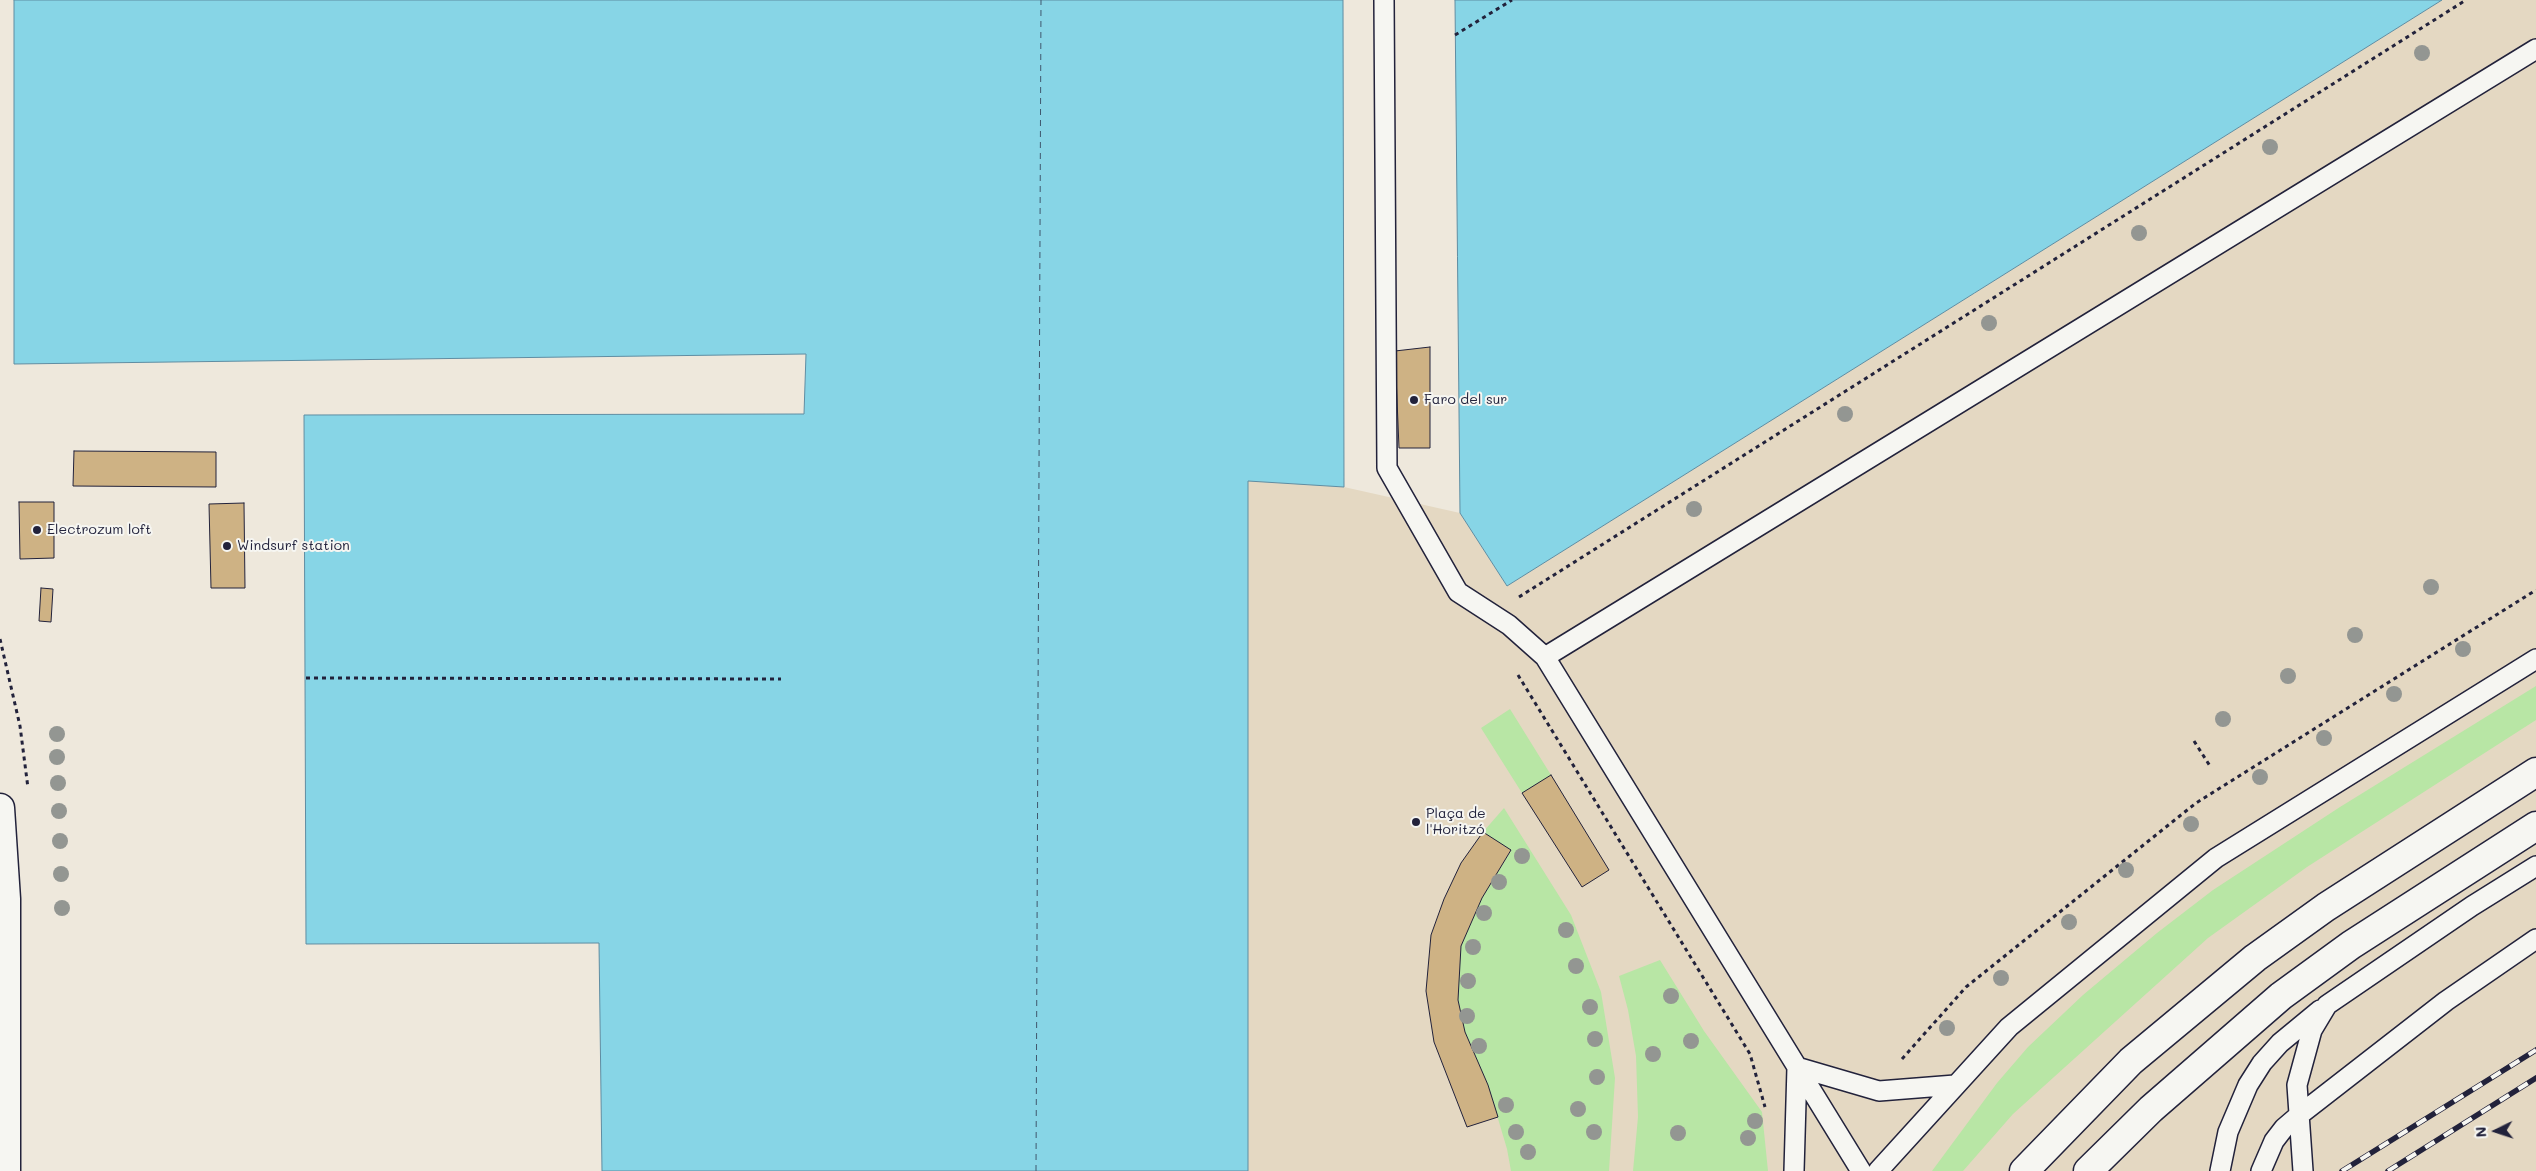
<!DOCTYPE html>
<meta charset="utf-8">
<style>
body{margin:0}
#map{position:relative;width:2536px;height:1171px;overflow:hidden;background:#eee8dc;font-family:Mali,sans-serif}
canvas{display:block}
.north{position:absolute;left:2471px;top:1106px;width:50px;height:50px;-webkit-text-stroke:4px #f6f6f2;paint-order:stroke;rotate:266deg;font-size:14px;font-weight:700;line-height:20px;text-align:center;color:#22223b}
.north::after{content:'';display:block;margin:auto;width:18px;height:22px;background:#22223b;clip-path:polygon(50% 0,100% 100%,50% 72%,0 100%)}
</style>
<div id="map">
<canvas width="2536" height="1171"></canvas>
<div class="north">N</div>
</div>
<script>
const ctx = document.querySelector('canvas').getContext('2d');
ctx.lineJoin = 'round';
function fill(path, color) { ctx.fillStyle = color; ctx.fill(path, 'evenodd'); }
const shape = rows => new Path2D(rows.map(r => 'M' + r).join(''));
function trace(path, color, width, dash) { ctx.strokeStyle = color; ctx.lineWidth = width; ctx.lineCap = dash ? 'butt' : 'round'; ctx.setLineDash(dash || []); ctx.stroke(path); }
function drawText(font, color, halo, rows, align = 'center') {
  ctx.font = font + ' Mali,sans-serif'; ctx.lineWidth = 4; ctx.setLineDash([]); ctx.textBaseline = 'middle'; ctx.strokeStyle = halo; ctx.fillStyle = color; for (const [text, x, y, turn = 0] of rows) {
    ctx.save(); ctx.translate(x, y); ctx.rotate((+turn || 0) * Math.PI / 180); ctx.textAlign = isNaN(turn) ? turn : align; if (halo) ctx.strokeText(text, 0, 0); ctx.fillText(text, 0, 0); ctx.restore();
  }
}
fill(shape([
 [2442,0,2536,0,2536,1171,1248,1171,1248,480,1344,487,1460,513,1507,586]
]), '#e4d8c2');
fill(shape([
 [2536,686,2536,720,2307,867,2208,938,2013,1114,1963,1171,1932,1171,1997,1083,2028,1047,2083,995,2157,933,2213,890,2340,807],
 [1510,709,1551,775,1522,793,1481,728],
 [1504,808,1571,915,1601,992,1615,1078,1609,1171,1511,1171,1507,1149,1488,1085,1465,1032,1458,1000,1461,946,1482,898,1511,851,1483,832],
 [1660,960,1704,1031,1762,1112,1768,1171,1633,1171,1638,1117,1636,1056,1628,1010,1619,976]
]), '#b8e6a5');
const water = shape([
 [14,0,1343,0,1344,487,1248,481,1248,1171,602,1171,599,943,306,944,304,415,804,414,806,354,14,364,14,0],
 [1455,0,2442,0,1507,586,1460,513,1455,0]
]);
fill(water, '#87d5e6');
trace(water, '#5f8da2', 1);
trace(shape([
 [1036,1171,1041,0]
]), '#40586e', 1, [6, 5]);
const building = shape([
 [1430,347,1430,448,1399,448,1395,351,1430,347],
 [74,451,216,452,216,487,73,486,74,451],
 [19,502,54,502,54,558,20,559,19,502],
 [244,503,245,588,211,588,209,504,244,503],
 [41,588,53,589,51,622,39,621,41,588],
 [1551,775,1609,870,1582,887,1522,793,1551,775],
 [1483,832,1511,850,1482,898,1461,946,1458,1000,1465,1032,1488,1085,1498,1117,1467,1127,1434,1042,1426,991,1431,935,1444,899,1461,863,1483,832]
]);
fill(building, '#ceb284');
trace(building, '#22223b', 1);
const service = shape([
 [1384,0,1387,468,1458,592,1509,625,1545,657,1861,1171],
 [1545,657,2536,49],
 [1794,1171,1797,1067,1879,1091,1955,1085],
 [1878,1171,2009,1027,2216,858,2536,659],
 [2220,1171,2228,1132,2248,1085,2262,1063,2280,1043,2320,1010],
 [2261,1171,2274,1141,2284,1128,2298,1116,2446,1001,2536,939],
 [2303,1171,2297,1085,2312,1030,2327,1005,2472,906,2536,866]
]);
const minor = shape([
 [0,808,6,899,6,1171],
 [2024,1171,2131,1061,2255,958,2326,907,2536,772],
 [2088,1171,2151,1109,2281,996,2351,945,2536,826]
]);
trace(service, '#22223b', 22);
trace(minor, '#22223b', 31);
trace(shape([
 [1455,35,1512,0],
 [1519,597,2466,0],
 [0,639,20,726,28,788],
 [1518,675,1750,1054,1765,1107],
 [306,678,781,679],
 [2194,741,2210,766],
 [1902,1059,1966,987,2196,803,2536,590]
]), '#22223b', 3, [4, 4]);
trace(service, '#f6f6f2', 19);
trace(minor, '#f6f6f2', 28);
const rail = shape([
 [2342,1171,2536,1050],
 [2388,1171,2536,1078]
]);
trace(rail, '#22223b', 5.5);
trace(rail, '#f6f6f2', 4, [11]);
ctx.fillStyle = '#939692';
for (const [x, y] of [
 [2422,53],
 [2270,147],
 [2139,233],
 [1989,323],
 [1845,414],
 [1694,509],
 [2431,587],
 [2355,635],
 [2463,649],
 [2288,676],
 [2394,694],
 [2223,719],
 [57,734],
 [2324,738],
 [57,757],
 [2260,777],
 [58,783],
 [59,811],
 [2191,824],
 [60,841],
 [1522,856],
 [2126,870],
 [61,874],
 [1499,882],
 [62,908],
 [1484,913],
 [2069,922],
 [1566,930],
 [1473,947],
 [1576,966],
 [2001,978],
 [1468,981],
 [1671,996],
 [1590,1007],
 [1467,1016],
 [1947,1028],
 [1595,1039],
 [1691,1041],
 [1479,1046],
 [1653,1054],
 [1597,1077],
 [1506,1105],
 [1578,1109],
 [1755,1121],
 [1516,1132],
 [1594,1132],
 [1678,1133],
 [1748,1138],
 [1528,1152]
]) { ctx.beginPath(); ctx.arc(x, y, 8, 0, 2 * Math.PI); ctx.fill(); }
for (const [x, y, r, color] of [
 [1414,400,5,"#22223b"],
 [37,530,5,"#22223b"],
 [227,546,5,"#22223b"],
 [1416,822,5,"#22223b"]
]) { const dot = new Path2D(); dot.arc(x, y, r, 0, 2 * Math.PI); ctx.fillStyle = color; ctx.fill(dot); trace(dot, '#f6f6f2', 2); }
drawText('14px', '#22223b', '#f6f6f2', [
 ["Faro del sur",1424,400],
 ["Electrozum loft",47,530],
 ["Windsurf station",237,546],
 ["Plaça de",1426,814],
 ["l'Horitzó",1426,830]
], 'left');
</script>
